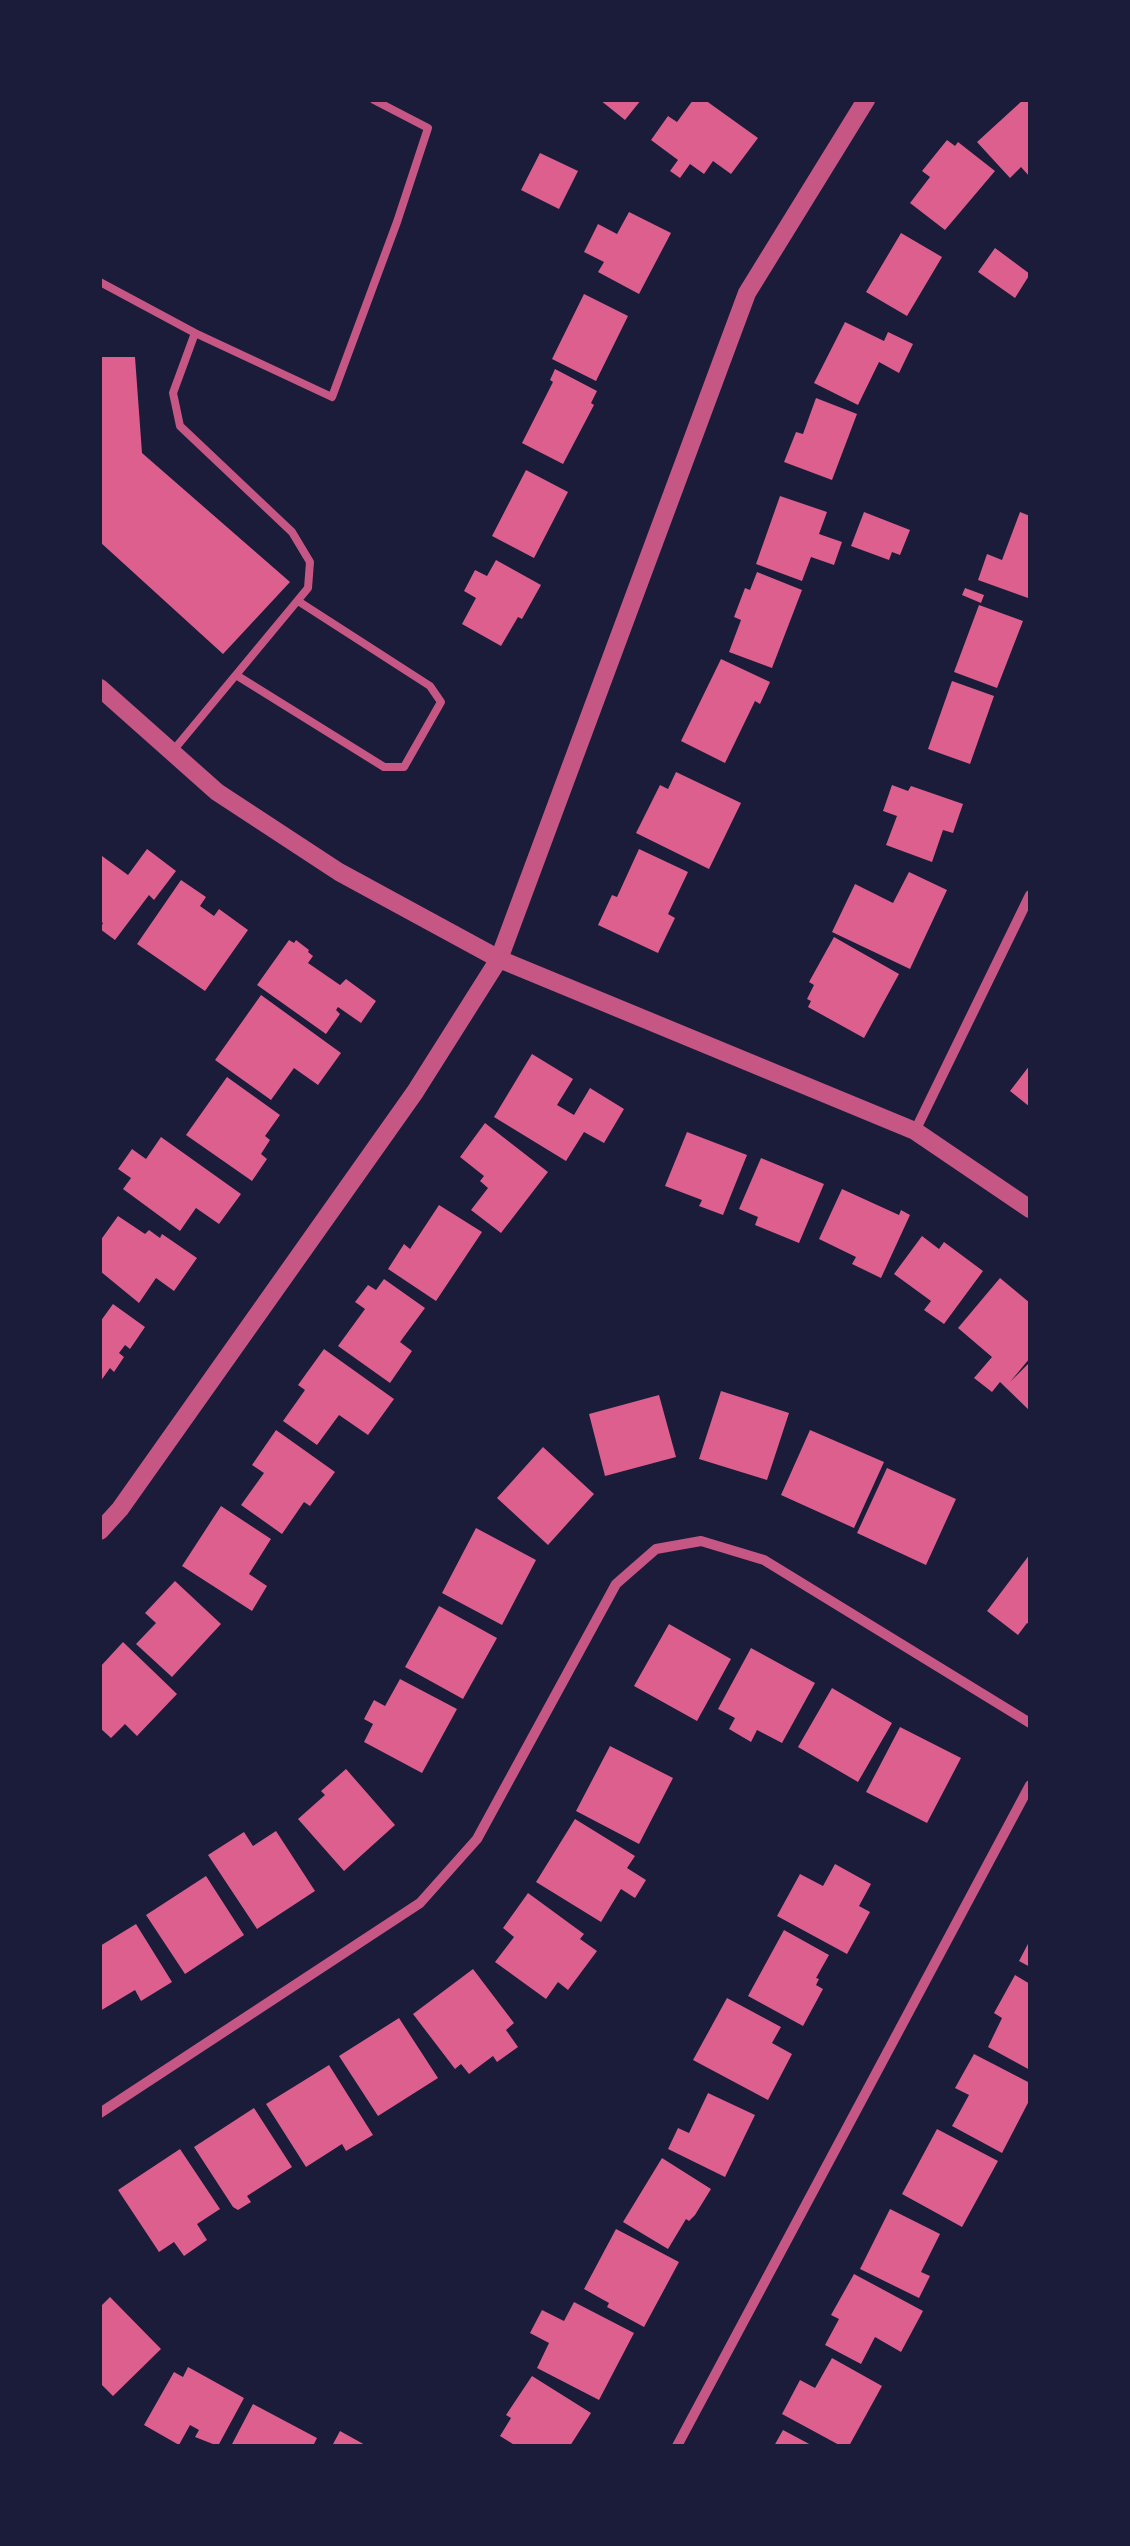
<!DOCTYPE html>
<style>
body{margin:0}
#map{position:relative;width:1130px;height:2546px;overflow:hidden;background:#1b1b3a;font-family:"Open Sans",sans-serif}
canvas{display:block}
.frame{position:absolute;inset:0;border:102px solid #1b1b3a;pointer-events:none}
</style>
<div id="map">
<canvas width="1130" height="2546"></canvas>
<div class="frame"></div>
</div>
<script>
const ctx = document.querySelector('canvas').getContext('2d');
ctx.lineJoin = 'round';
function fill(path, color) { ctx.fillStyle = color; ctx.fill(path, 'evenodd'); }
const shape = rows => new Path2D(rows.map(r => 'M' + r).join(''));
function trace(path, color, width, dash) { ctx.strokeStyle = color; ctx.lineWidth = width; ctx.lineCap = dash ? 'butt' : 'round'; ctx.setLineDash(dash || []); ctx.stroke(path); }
fill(shape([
 [600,100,641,100,625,120],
 [693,100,705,100,758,138,731,174,713,161,704,174,690,164,680,178,670,171,678,160,651,140,668,116,677,122],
 [1023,100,1030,100,1030,177,1021,167,1010,178,977,142],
 [947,140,955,146,958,142,995,171,945,230,910,203,930,177,922,171],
 [540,153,578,171,559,209,521,190],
 [629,212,671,233,639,294,598,272,604,262,584,252,598,224,617,234],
 [901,233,942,257,907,316,866,292],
 [995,248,1030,274,1015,298,978,272],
 [584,294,628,316,596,381,552,359],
 [845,322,884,341,888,332,913,344,899,373,879,362,858,405,814,383],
 [100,357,135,357,142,453,290,582,223,654,100,542],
 [555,369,597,391,591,403,594,405,563,464,522,443,553,382,550,380],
 [816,398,857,414,832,480,784,462,796,432,803,434],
 [526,470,568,492,534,558,492,536],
 [780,496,827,512,819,534,842,542,834,565,811,557,802,581,756,564],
 [864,512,910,530,900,555,892,552,889,560,851,546],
 [1020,512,1030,516,1028,598,978,580,987,554,1002,560],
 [496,560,541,585,522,619,518,617,501,646,462,624,476,598,464,591,475,570,487,576],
 [757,572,802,590,772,668,729,652,741,620,734,617,745,588,750,590],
 [965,588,984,595,981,603,962,595],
 [979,605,1023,621,997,688,954,672],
 [721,659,770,682,760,704,755,701,725,763,681,741],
 [952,681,994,696,970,764,928,749],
 [676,772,741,803,709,869,636,833,660,785,668,789],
 [892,785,908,791,911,786,963,804,953,833,943,830,932,862,886,845,897,816,883,811],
 [147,849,176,871,154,900,149,895,115,940,100,929,103,923,100,921,100,858,102,856,128,875],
 [639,849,688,872,668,914,675,918,658,953,598,925,612,895,617,897],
 [909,872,947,890,910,969,832,932,855,884,893,903],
 [181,880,206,897,200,906,214,916,219,909,248,930,205,991,137,944],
 [834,937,899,974,864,1038,808,1007,811,1001,807,999,814,985,809,982],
 [289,940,294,943,296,940,309,950,308,952,313,956,308,963,340,985,346,979,376,1001,361,1023,338,1007,336,1010,340,1014,326,1034,257,985],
 [261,995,341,1053,318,1085,294,1068,271,1100,215,1060],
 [532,1054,573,1079,557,1105,574,1115,590,1088,624,1109,604,1143,584,1132,566,1161,494,1117],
 [1030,1065,1030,1107,1010,1091],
 [227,1077,280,1115,265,1136,270,1140,261,1154,267,1159,252,1181,186,1135],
 [485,1123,548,1172,501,1233,471,1210,488,1188,480,1181,484,1176,460,1157],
 [687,1132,747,1155,723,1215,699,1206,702,1200,665,1186],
 [161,1137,241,1194,219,1224,196,1208,180,1231,123,1189,131,1178,118,1169,132,1149,146,1159],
 [761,1158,824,1184,799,1243,755,1225,758,1217,739,1209],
 [842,1189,899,1215,901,1210,910,1215,881,1278,852,1264,856,1257,819,1239],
 [439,1205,482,1232,436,1301,388,1269,404,1244,410,1249],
 [118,1216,145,1234,149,1230,160,1238,162,1234,197,1258,174,1291,156,1278,139,1303,100,1271,100,1241],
 [922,1236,939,1249,944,1242,983,1271,944,1324,924,1310,931,1301,894,1274],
 [1000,1278,1030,1303,1030,1358,1010,1382,1030,1362,1030,1411,1000,1382,992,1392,974,1378,992,1357,958,1328],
 [384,1279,425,1308,400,1342,412,1351,390,1383,338,1346,365,1309,355,1302,368,1285,376,1290],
 [113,1304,145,1327,130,1349,125,1345,119,1353,124,1357,114,1372,110,1368,100,1382,100,1322],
 [324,1349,394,1399,368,1435,339,1415,317,1445,283,1421,305,1390,298,1385],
 [721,1391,789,1413,767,1480,699,1459],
 [659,1395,676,1457,605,1476,589,1414],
 [276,1430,335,1472,310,1506,304,1502,282,1534,241,1505,264,1473,252,1465],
 [810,1430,884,1462,854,1528,781,1495],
 [543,1447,594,1494,548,1545,497,1498],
 [887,1468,956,1499,926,1565,857,1533],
 [221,1506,271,1539,249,1574,267,1586,252,1611,182,1566],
 [476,1528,536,1560,502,1625,442,1593],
 [1030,1554,1030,1625,1027,1623,1018,1635,987,1611],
 [175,1581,221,1624,172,1677,136,1644,156,1623,145,1613],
 [439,1606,497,1638,463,1699,405,1667],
 [669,1624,731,1659,697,1721,634,1686],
 [123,1642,177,1694,137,1736,125,1724,111,1738,100,1728,100,1667],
 [751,1648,815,1683,782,1743,757,1730,751,1742,729,1729,735,1718,718,1709],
 [400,1679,457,1709,422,1773,364,1742,373,1724,364,1719,374,1700,385,1706],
 [832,1688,892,1723,858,1782,798,1747],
 [900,1727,961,1758,927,1823,866,1792],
 [610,1746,673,1778,639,1844,576,1811],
 [346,1769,395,1825,344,1871,298,1819,325,1795,321,1791],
 [575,1819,635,1856,627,1868,646,1880,635,1898,621,1889,601,1922,536,1882],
 [276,1831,315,1891,257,1929,208,1855,244,1832,253,1846],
 [835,1864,871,1884,859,1906,870,1912,847,1954,777,1916,800,1874,823,1886],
 [206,1876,244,1935,185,1974,146,1915],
 [528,1893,584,1934,580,1939,597,1951,568,1990,558,1982,546,1999,495,1962,514,1937,503,1928],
 [136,1924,172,1982,141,2001,135,1990,100,2011,100,1946],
 [784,1930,829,1955,816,1978,819,1979,816,1985,823,1989,803,2026,748,1996],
 [1030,1940,1030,1967,1019,1961],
 [473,1969,514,2023,506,2030,518,2047,497,2062,493,2056,469,2074,461,2064,455,2069,413,2014],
 [1015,1975,1030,1984,1030,2070,988,2047,1002,2018,994,2013],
 [727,1998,781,2027,772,2043,792,2054,768,2100,693,2060],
 [399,2018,438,2078,378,2116,339,2056],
 [974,2054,1030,2083,1030,2099,1002,2153,952,2126,969,2095,955,2088],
 [329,2065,373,2135,346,2151,342,2144,306,2167,266,2104],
 [708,2093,755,2115,725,2177,668,2149,678,2128,689,2133],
 [254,2108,292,2167,247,2196,251,2202,238,2210,233,2207,194,2147],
 [937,2129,998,2161,962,2227,902,2194],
 [180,2149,220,2209,197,2224,207,2240,184,2256,174,2242,159,2252,118,2190],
 [662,2158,711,2189,695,2215,689,2221,686,2219,668,2249,623,2222],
 [890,2209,940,2234,921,2272,930,2276,919,2298,860,2269],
 [616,2229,679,2262,644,2327,607,2307,609,2303,584,2289],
 [854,2274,923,2311,901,2352,875,2337,861,2364,825,2345,839,2319,831,2315],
 [110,2297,161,2349,113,2396,100,2383,100,2307],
 [574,2302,634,2333,599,2400,537,2368,549,2343,530,2333,542,2310,564,2321],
 [832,2358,882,2386,849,2446,841,2446,782,2414,800,2380,815,2388],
 [188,2367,244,2398,218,2446,195,2437,199,2430,190,2425,179,2445,144,2425,174,2372,183,2377],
 [532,2376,591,2413,570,2446,516,2446,500,2436,511,2418,506,2415],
 [253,2404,317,2438,313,2446,231,2446],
 [783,2430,813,2446,774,2446],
 [340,2431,367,2446,332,2446]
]), '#dd5f8e');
trace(shape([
 [100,282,195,333,332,397,397,222,428,128,374,100],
 [236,675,384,767,404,767,441,702,430,686,298,601],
 [172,752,308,588,310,562,292,532,180,426,173,393,195,333]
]), '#c65784', 8);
trace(shape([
 [915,1131,1030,895],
 [100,2113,420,1903,477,1839,616,1584,656,1549,701,1541,764,1560,1030,1723],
 [677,2446,1030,1785]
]), '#c65784', 10);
trace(shape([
 [100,688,217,792,339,872,499,959,915,1131,1030,1209],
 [100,1531,120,1509,415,1092,499,959,747,293,866,100]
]), '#c65784', 18);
</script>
